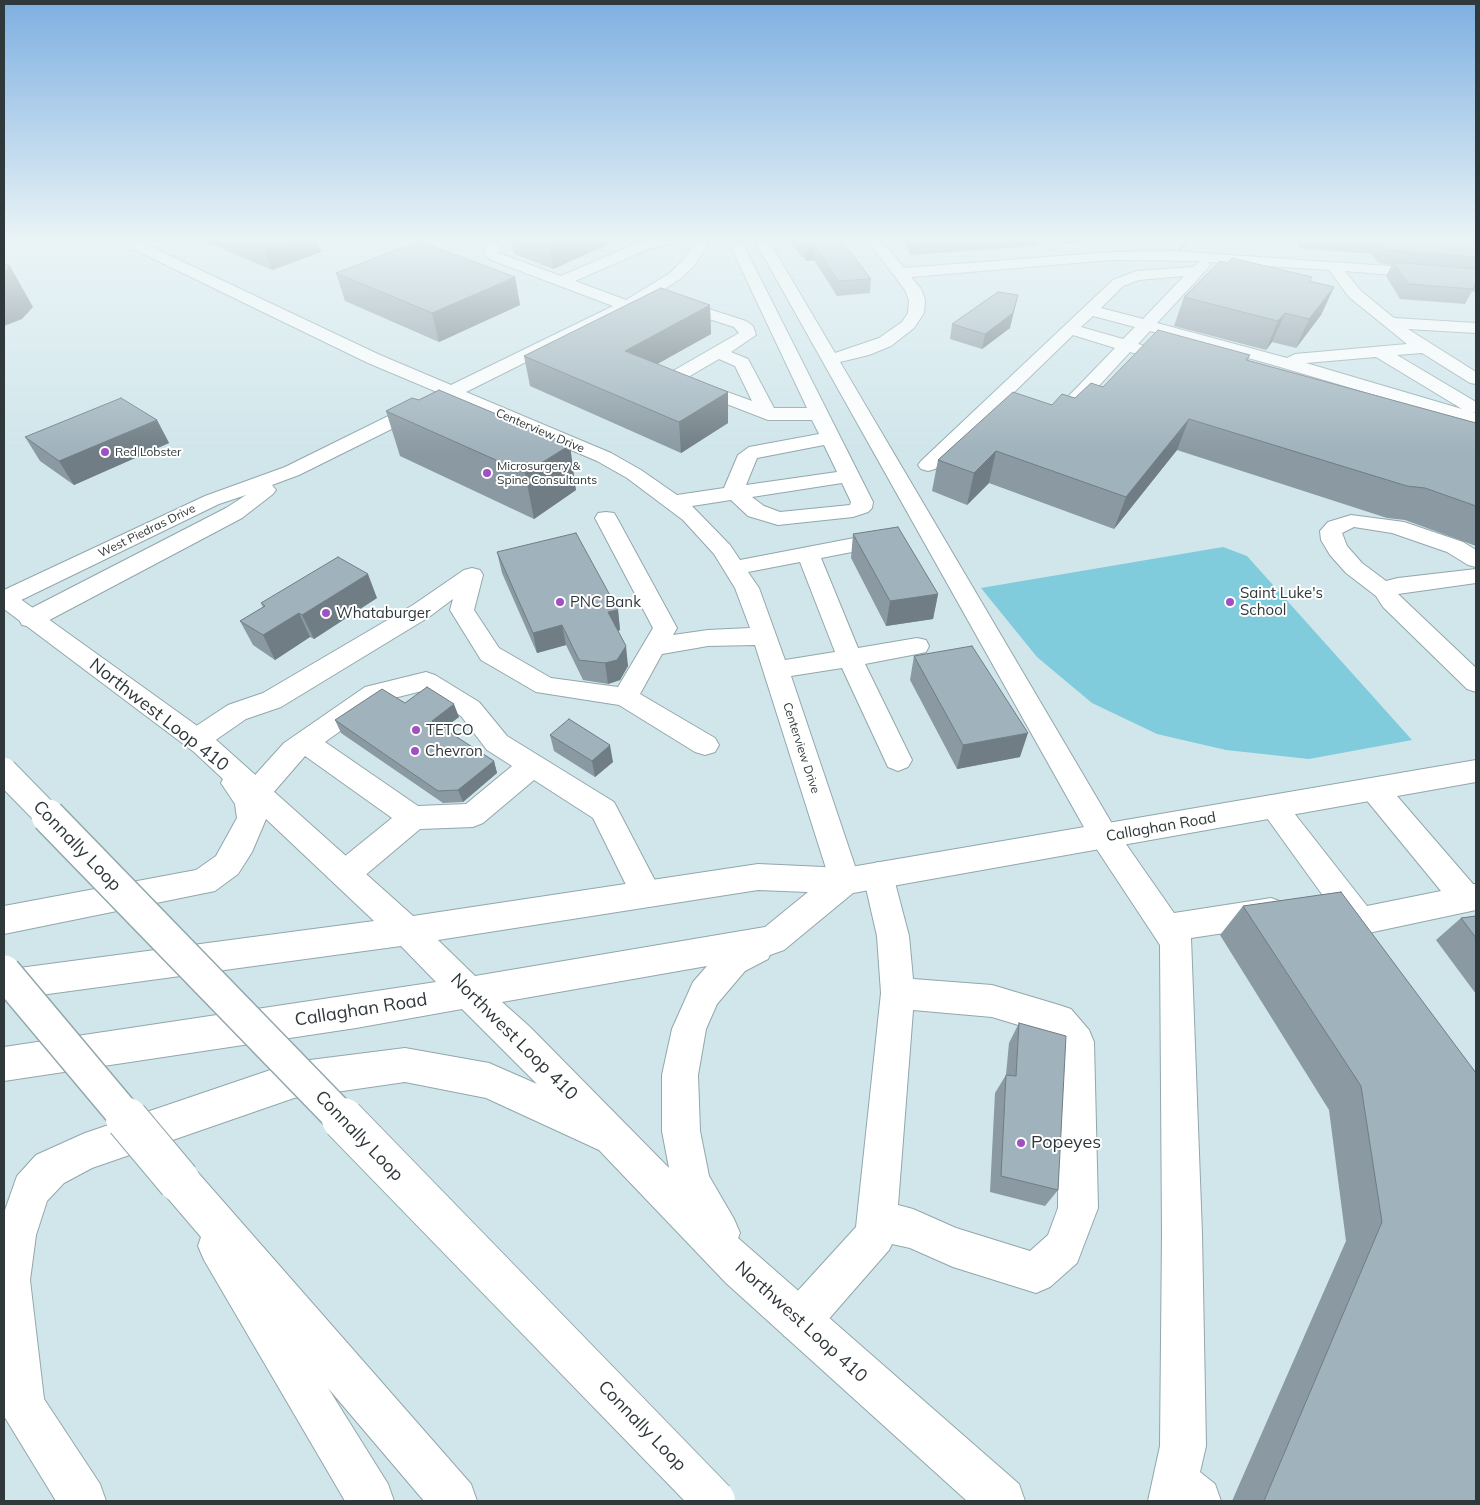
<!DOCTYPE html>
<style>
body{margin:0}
#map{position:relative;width:1480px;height:1505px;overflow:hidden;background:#d0e6eb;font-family:Mulish,sans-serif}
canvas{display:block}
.frame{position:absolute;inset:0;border:5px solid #2f383a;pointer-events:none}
</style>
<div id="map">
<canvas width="1480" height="1505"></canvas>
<div class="frame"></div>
</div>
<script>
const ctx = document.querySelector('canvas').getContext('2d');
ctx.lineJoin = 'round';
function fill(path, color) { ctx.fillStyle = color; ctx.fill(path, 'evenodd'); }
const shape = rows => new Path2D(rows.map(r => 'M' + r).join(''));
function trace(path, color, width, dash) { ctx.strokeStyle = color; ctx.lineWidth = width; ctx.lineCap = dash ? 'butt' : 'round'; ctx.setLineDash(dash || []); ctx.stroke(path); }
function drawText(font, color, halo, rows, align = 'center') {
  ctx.font = font + ' Mulish,sans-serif'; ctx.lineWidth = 4; ctx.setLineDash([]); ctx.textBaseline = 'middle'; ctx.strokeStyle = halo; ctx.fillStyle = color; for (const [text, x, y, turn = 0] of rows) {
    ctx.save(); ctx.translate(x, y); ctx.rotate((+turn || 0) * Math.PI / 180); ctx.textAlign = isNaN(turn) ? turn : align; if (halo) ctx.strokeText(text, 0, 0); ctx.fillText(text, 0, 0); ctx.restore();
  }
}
fill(shape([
 [1223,547,1247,556,1412,740,1309,759,1226,750,1157,734,1092,703,1037,657,981,588]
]), '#80cbdc');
fill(shape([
 [1184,241,1188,241,1182,250,1178,250,1184,241]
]), '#7fa7d7');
const minor = shape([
 [121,241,139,241,380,355,451,385,613,306,491,260,484,254,486,249,472,244,470,241,490,241,499,244,501,247,499,253,501,254,561,276,639,242,676,241,674,244,648,249,575,281,626,300,670,273,683,260,696,241,710,241,694,266,680,279,644,303,466,392,611,453,641,470,677,495,724,488,738,455,749,447,819,434,812,420,768,420,688,389,685,385,688,381,694,380,752,401,735,366,719,359,671,387,659,387,656,383,659,379,739,333,734,327,669,306,667,303,669,300,675,298,746,321,753,326,756,335,731,352,748,359,774,408,807,408,731,247,733,244,743,244,873,502,872,508,868,512,853,517,778,525,748,516,731,500,692,506,730,545,740,560,875,534,883,536,886,541,883,546,821,558,858,648,917,638,926,640,929,646,926,652,917,654,865,664,912,760,908,767,898,771,888,767,842,668,791,676,860,881,856,890,845,894,834,890,830,881,755,645,708,646,662,654,640,694,715,738,719,745,715,752,705,755,695,752,619,705,536,692,481,660,450,610,453,599,429,617,281,707,246,719,207,746,197,749,187,746,183,739,187,732,228,705,263,693,413,605,464,570,472,568,480,570,483,575,474,610,499,648,551,678,618,687,653,628,595,518,598,513,606,512,614,513,617,518,677,628,673,635,708,630,750,628,735,588,714,554,683,520,627,478,597,461,452,399,299,475,272,485,276,490,273,494,242,518,40,625,31,627,22,625,19,619,22,613,226,508,246,495,219,504,13,604,4,606,4,590,205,496,285,467,437,392,368,363,123,244,121,241],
 [824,445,837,472,746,485,757,458,824,445],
 [842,483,851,502,850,505,780,512,764,506,752,497,842,483],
 [800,562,835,652,785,660,759,588,748,572,800,562],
 [755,241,769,241,835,353,879,338,902,322,908,313,909,300,905,290,868,241,882,241,904,268,1111,252,1173,251,1476,272,1476,282,1345,271,1361,291,1394,318,1476,323,1476,333,1408,329,1476,372,1476,384,1470,383,1422,353,1397,355,1476,402,1476,412,1473,412,1476,413,1476,425,1270,364,1150,331,1138,344,1182,356,1185,360,1182,364,1176,365,1130,352,1073,414,1066,416,1059,414,1057,410,1059,406,1115,348,1073,335,935,469,928,471,921,469,918,465,921,461,1113,280,1136,271,1193,267,1200,261,1111,260,911,277,921,289,925,300,924,313,914,328,891,346,869,355,840,362,1114,827,1174,913,1271,898,1282,902,1287,912,1282,922,1271,926,1191,938,1202,1234,1206,1446,1200,1472,1215,1484,1221,1501,1148,1501,1160,1446,1162,1234,1160,945,1094,845,755,241],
 [1208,262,1329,270,1349,297,1407,344,1295,354,1287,358,1157,323,1208,268,1210,265,1208,262],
 [1184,276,1143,319,1101,308,1123,286,1139,280,1184,276],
 [1093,316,1135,327,1123,339,1081,327,1093,316],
 [1376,357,1462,409,1306,363,1376,357],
 [1351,515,1404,522,1463,542,1476,550,1476,567,1468,565,1447,552,1392,533,1354,527,1342,533,1347,546,1362,563,1386,581,1398,578,1476,569,1476,583,1398,594,1476,668,1476,692,1467,689,1383,607,1376,596,1346,573,1330,555,1321,540,1320,531,1328,522,1351,515],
 [426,672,435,675,479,702,507,736,614,802,662,894,657,903,646,907,635,903,593,818,534,780,483,823,473,827,420,829,356,883,345,887,334,883,330,874,334,865,392,818,305,756,266,801,256,804,246,801,242,793,246,785,284,743,365,687,426,672],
 [422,691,461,716,487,750,512,766,466,804,418,806,325,742,382,701,422,691],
 [1374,778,1384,781,1473,884,1476,884,1476,910,1373,932,1361,937,1350,933,1259,807,1263,799,1273,796,1283,799,1367,906,1441,891,1364,797,1360,789,1364,781,1374,778],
 [878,862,889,866,893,875,909,936,913,979,992,985,1059,1005,1071,1009,1089,1030,1094,1042,1098,1208,1077,1263,1050,1287,1036,1293,953,1267,910,1248,892,1244,889,1250,814,1336,799,1342,784,1336,778,1321,784,1306,856,1227,881,993,877,936,863,875,867,866,878,862],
 [913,1010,992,1017,1048,1034,1059,1048,1058,1208,1048,1235,1030,1251,956,1228,913,1209,898,1205,913,1010]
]);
const major = shape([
 [4,590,12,593,214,738,413,916,758,864,845,868,1476,760,1476,782,853,893,784,950,770,955,768,959,745,971,717,1004,706,1029,698,1075,700,1131,709,1176,734,1219,740,1233,738,1238,1019,1484,1025,1501,967,1501,726,1283,599,1150,486,1098,405,1082,294,1098,92,1168,64,1183,47,1201,36,1235,30,1280,44,1399,100,1484,106,1501,56,1501,4,1416,4,1213,17,1176,36,1155,85,1133,294,1062,405,1048,489,1063,537,1084,462,1009,356,1028,4,1081,4,1047,436,982,401,946,4,1000,4,970,374,921,266,819,252,852,238,874,215,891,4,934,4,906,196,870,216,856,237,818,235,804,221,783,223,779,194,752,4,609,4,590],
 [758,890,808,892,765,927,475,976,438,940,758,890],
 [707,966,693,982,672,1029,662,1075,662,1131,669,1168,530,1027,502,1002,707,966]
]);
const highway = shape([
 [179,1162,193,1167,471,1484,477,1501,424,1501,328,1388,388,1484,394,1501,345,1501,204,1260,198,1246,201,1237,165,1195,160,1181,165,1167,179,1162]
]);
trace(minor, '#92a7ac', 2);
trace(major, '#92a7ac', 2);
trace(highway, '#92a7ac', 2);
fill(minor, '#fff');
fill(major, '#fff');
fill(highway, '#fff');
const highwayBridgeFar2 = shape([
 [4,771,49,817]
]);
const highwayBridgeFar1 = shape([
 [48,816,344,1121],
 [4,972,129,1121]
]);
const highwayBridge = shape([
 [127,1119,179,1181],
 [343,1119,714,1501]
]);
trace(highwayBridgeFar2, '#92a7ac', 28, []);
trace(highwayBridgeFar1, '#92a7ac', 36, []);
trace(highwayBridge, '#92a7ac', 44, []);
trace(highwayBridgeFar2, '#fff', 26);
trace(highwayBridgeFar1, '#fff', 33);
trace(highwayBridge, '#fff', 42);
fill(shape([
 [204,241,317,241,321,252,272,270],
 [512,241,616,241,553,269,514,254],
 [788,241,842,241,871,279,870,293,837,296,814,260,806,261],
 [904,241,1039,241,1037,246,910,255],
 [1059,241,1082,241,1081,243,1062,244],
 [1299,241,1476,241,1476,293,1472,291,1465,304,1400,299,1386,276,1392,265,1378,263,1372,254,1298,248],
 [336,273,515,277,520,305,439,342,345,301],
 [1312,277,1310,281,1334,287,1321,315,1296,348,1272,342,1266,350,1174,326,1184,297],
 [710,305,711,334,657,364,728,392,728,423,681,453,530,386,524,356],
 [952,324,1010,328,982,349,950,339],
 [1250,355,1248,360,1476,423,1476,546,1405,520,1387,518,1177,450,1114,529,989,483,967,505,932,491,938,460,1075,398,1103,387],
 [386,411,576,490,534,519,400,456],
 [157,420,169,443,74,485,40,461,25,437],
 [853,534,938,594,933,619,886,626,851,558],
 [497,552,618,610,620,630,618,631,628,666,620,680,608,684,583,680,566,645,537,653,502,573],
 [377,598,314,639,310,637,275,660,253,645,240,621,263,607,261,603],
 [914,656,1020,757,957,769,910,680],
 [405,703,459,717,443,728,494,761,497,773,463,802,443,803,341,733,335,720],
 [550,735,613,762,595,777,554,751],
 [1341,892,1476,1501,1232,1501,1346,1241,1329,1110,1220,935,1243,906],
 [1476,916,1476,994,1436,940,1461,918],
 [1019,1023,1058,1190,1045,1206,990,1192,995,1093,1006,1075,1009,1043]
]), '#8a99a2');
fill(shape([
 [288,241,317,241,321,252,272,270,264,249],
 [549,241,616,241,553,269],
 [815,246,814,260,806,261,807,247],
 [10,266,33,307,22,319,4,326,4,273],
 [515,277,520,305,439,342,432,313],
 [1334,287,1321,315,1296,348,1309,319],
 [1018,295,1010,328,982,349,985,334],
 [710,305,711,334,627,381,625,351],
 [1285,313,1272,342,1266,350,1278,321],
 [728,392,728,423,681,453,679,422],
 [1189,419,1177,450,1114,529,1126,497],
 [157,420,169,443,74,485,59,461],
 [570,445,576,490,534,519,525,473],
 [996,451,989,483,967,505,974,473],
 [368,574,377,598,314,639,302,615],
 [938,594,933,619,886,626,890,601],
 [618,610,620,630,611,633,608,612],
 [299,613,310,637,275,660,263,635],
 [562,625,566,645,537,653,533,633],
 [626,646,628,666,620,680,608,684,605,663],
 [454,704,459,717,437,734,432,721],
 [1028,733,1020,757,957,769,963,745],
 [610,745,613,762,595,777,592,761],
 [494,761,497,773,463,802,458,790]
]), '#707d84');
const building = shape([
 [244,241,288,241,264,249,244,241],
 [419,241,515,277,432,313,336,273,419,241],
 [801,241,842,241,871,279,838,281,815,246,807,247,801,241],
 [1379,241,1476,241,1476,257,1385,250,1379,241],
 [1232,258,1312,277,1309,281,1334,287,1309,319,1285,313,1278,321,1184,297,1220,261,1227,263,1232,258],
 [1393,262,1476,269,1476,282,1473,289,1408,284,1393,262],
 [4,263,10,266,4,273,4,263],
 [661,288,710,305,625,351,728,392,679,422,524,356,661,288],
 [998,292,1018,295,1013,313,985,334,952,324,998,292],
 [1158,330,1250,355,1246,360,1476,423,1476,506,1425,488,1407,486,1189,419,1126,497,996,451,974,473,938,460,1013,392,1052,405,1062,394,1075,398,1091,383,1103,387,1158,330],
 [439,390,570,445,525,473,386,411,412,398,419,400,439,390],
 [121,398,157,420,59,461,25,437,121,398],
 [898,527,938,594,890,601,853,534,898,527],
 [576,533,618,610,608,612,626,646,617,660,605,663,579,660,562,625,533,633,497,552,576,533],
 [338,557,368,574,302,615,299,613,263,635,240,621,265,606,261,603,338,557],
 [972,646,1028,733,963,745,914,656,972,646],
 [427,687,454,704,432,721,494,761,458,790,438,791,335,720,382,689,405,703,427,687],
 [569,719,610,745,592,761,550,735,569,719],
 [1341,892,1476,1073,1476,1501,1264,1501,1382,1222,1361,1086,1243,906,1341,892],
 [1476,916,1476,938,1461,918,1476,916],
 [1019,1023,1066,1036,1058,1190,1001,1176,1006,1075,1016,1076,1019,1023]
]);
fill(building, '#a0b2bc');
trace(building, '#707d84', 1);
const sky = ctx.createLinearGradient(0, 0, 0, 452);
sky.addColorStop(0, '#7eafe1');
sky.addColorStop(0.53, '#eaf4f6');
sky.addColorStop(1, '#eaf4f600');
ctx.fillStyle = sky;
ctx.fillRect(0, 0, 1480, 452);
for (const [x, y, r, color] of [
 [105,452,5,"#9e51c2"],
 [487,473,5,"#9e51c2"],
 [560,602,5,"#9e51c2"],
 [1230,602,5,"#9e51c2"],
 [326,613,5,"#9e51c2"],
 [416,730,5,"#9e51c2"],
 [415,751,5,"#9e51c2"],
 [1021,1143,5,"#9e51c2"]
]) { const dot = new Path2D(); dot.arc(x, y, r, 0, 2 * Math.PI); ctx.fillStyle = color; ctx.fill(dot); trace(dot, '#fff', 2); }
drawText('12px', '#2f383a', '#fff', [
 ["Centerview Drive",540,431,23],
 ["West Piedras Drive",147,531,-26],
 ["Centerview Drive",801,748,72]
]);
drawText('12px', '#2f383a', '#fff', [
 ["Red Lobster",115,452],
 ["Microsurgery &",497,466],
 ["Spine Consultants",497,480]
], 'left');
drawText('15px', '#2f383a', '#fff', [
 ["Saint Luke's",1240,593],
 ["School",1240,610],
 ["PNC Bank",570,602],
 ["Whataburger",336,613],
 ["TETCO",426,730],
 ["Chevron",425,751]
], 'left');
drawText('15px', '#2f383a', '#fff', [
 ["Callaghan Road",1161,827,-10]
]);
drawText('18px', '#2f383a', '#fff', [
 ["Northwest Loop 410",159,715,38],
 ["Connally Loop",77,846,46],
 ["Callaghan Road",361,1010,-9],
 ["Northwest Loop 410",514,1037,45],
 ["Connally Loop",359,1136,46],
 ["Northwest Loop 410",801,1322,42],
 ["Connally Loop",642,1426,46]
]);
drawText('18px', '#2f383a', '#fff', [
 ["Popeyes",1031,1143]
], 'left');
</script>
